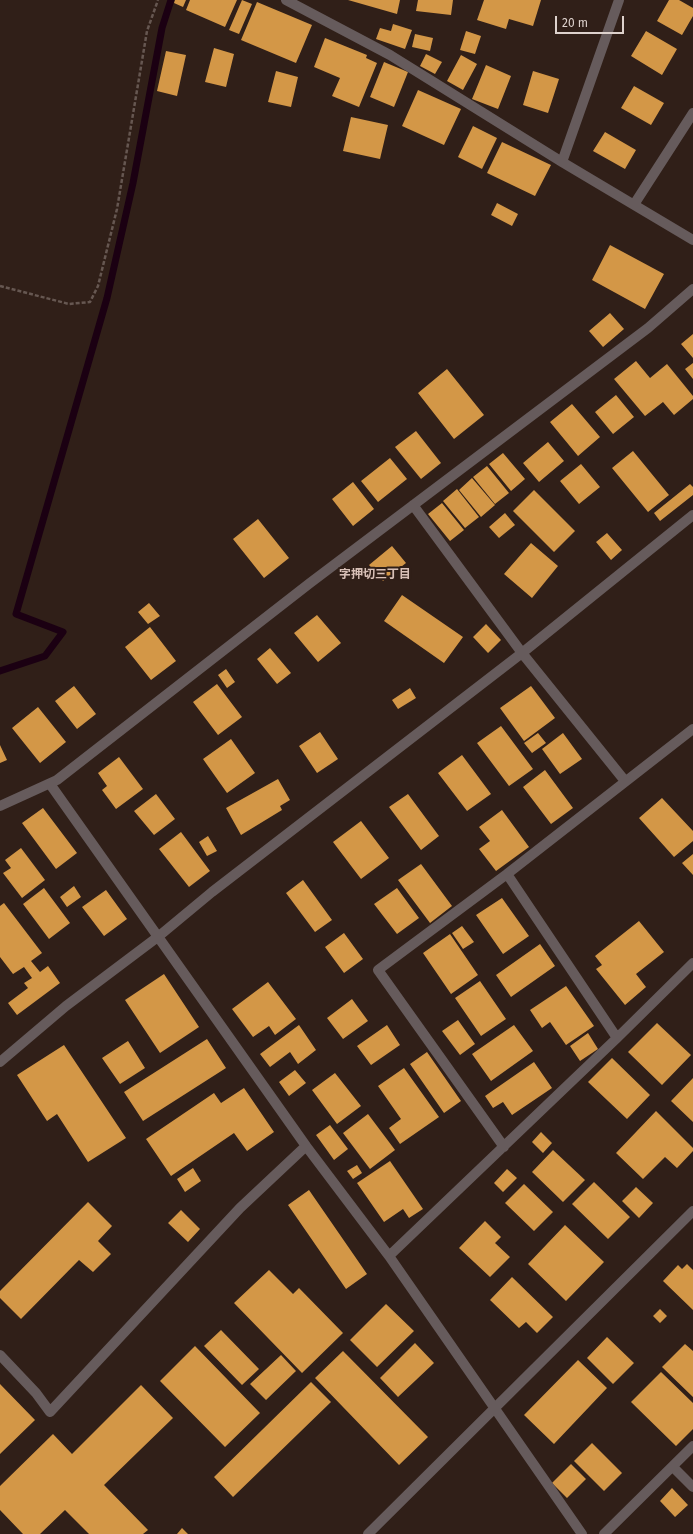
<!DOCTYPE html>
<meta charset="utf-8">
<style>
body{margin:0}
#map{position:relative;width:693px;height:1534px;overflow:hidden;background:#301f18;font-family:"Fira Sans",sans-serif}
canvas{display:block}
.scale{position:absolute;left:555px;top:16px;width:69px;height:18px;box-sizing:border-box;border:2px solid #ddd1cc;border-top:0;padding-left:5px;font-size:12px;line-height:14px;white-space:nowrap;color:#ddd1cc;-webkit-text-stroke:3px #301f18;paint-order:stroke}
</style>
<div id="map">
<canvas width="693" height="1534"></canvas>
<div class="scale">20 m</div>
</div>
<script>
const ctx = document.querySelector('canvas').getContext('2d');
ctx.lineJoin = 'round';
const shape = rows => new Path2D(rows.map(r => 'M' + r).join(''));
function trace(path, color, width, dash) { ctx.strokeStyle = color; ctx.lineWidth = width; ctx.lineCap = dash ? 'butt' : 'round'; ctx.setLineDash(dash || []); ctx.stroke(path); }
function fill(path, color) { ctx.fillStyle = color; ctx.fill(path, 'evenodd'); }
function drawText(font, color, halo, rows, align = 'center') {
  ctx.font = font + ' "Fira Sans","Noto Sans JP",sans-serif'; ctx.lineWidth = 4; ctx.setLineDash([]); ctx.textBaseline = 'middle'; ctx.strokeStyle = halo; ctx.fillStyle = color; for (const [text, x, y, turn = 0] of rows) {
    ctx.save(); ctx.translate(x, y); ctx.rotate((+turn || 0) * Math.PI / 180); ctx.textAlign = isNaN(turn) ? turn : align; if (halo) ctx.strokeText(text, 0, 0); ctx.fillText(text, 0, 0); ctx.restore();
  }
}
trace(shape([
 [0,671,45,656,63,632,16,614,107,298,133,183,162,28,171,0]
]), '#1b0012', 7);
fill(shape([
 [175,0,186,0,183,7,174,3],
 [190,0,237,0,225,27,186,10],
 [242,0,252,4,239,34,229,30],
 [348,0,400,0,397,14],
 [418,0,453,0,451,15,416,11],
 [484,0,541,0,533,26,509,19,506,29,477,20],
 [669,0,679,0,693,8,693,16,682,35,657,21],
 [257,2,312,25,296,63,241,40],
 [393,24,412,30,405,49,376,39,380,28,391,31],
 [466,31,481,36,475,54,460,50],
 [646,31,677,49,662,75,631,56],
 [415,34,433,38,430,51,412,47],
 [325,38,367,55,366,58,377,63,359,107,332,96,340,78,314,67],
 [214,48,234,54,226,87,205,82],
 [166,51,186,55,177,96,157,91],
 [426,54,442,62,435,74,420,66],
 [461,55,477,64,463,90,447,81],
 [384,62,408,72,394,107,370,97],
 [486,65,511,76,498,109,472,99],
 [276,71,298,77,291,107,268,102],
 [533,71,559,79,548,113,523,105],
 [634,86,664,103,651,125,621,108],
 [418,90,461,109,444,145,402,126],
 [351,117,388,125,380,159,343,151],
 [473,126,497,138,482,169,458,157],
 [605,132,636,150,625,169,593,151],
 [502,142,551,165,535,196,487,173],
 [497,203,518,214,512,226,491,215],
 [610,245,664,274,645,309,592,280],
 [610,313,624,329,603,347,589,331],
 [693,334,693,358,681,344],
 [636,361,650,378,667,364,693,396,693,399,674,415,663,402,645,416,614,379],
 [693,363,693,379,685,369],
 [447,369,484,415,454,439,418,393],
 [616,395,634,417,613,434,595,412],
 [572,404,600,437,578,456,550,422],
 [416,431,441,463,421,479,395,447],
 [548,442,564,461,539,482,523,463],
 [633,451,669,495,648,512,612,468],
 [503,453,525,479,511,491,489,464],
 [390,458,407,479,378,502,361,481],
 [581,464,600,487,579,504,560,481],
 [487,466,509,493,495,504,473,477],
 [472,478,495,505,481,517,459,490],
 [353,482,374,509,353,526,332,499],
 [690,484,693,487,693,495,660,521,654,513],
 [457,489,479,517,465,528,443,501],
 [534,490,575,531,554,552,513,511],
 [442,503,464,530,450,541,428,514],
 [505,513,515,525,499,538,489,527],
 [258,519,289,558,264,578,233,539],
 [607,533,622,550,611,560,596,542],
 [531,543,558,566,532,598,504,574],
 [392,546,406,563,383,581,369,565],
 [402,595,463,637,444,663,384,621],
 [149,603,160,616,148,624,138,612],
 [317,615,341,643,318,662,294,633],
 [486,624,501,640,488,653,473,637],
 [150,627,176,661,151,680,125,647],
 [270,648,291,673,277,684,257,659],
 [226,669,235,682,227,688,218,675],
 [217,684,242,717,218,735,193,702],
 [74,686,96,714,77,729,55,701],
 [531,686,555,718,524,741,500,708],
 [410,688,416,698,398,709,392,700],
 [38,707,66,742,40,763,12,728],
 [501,726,533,769,509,786,477,743],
 [320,732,338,759,317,773,299,746],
 [538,733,546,743,532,753,524,743],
 [563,733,582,759,560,774,542,749],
 [231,739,255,773,227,793,203,759],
 [0,745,7,760,0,763],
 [462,755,491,794,467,811,438,773],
 [119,757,143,789,116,809,102,790,107,786,98,773],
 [545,770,573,808,551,824,523,787],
 [278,779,290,800,280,806,282,810,241,835,226,808],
 [156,794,175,819,154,835,134,811],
 [408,794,439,836,421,850,389,807],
 [662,798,693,831,693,841,674,857,639,818],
 [43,808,77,853,56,869,22,823],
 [502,810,529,847,496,871,479,849,490,841,479,827],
 [361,821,389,858,361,879,333,842],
 [181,832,210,871,189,887,159,849],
 [208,836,217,851,207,856,199,842],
 [21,848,45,880,22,898,3,873,11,868,5,860],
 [693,854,693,875,682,863],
 [421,864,452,906,430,923,398,880],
 [303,880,332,920,315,932,286,893],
 [74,886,81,897,67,907,60,897],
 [44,888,70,923,49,939,23,904],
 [397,888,419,918,397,934,374,904],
 [106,890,127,919,104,936,82,907],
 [502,898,529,936,503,954,476,915],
 [4,903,42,953,31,961,40,972,48,966,60,983,17,1015,8,1003,28,988,24,983,32,978,24,967,13,974,0,957,0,906],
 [639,921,664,952,636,974,646,987,625,1005,596,969,602,965,595,956],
 [462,926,474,942,463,949,452,933],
 [344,933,363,959,344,973,325,947],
 [450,934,478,975,451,994,423,953],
 [540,944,555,966,511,997,496,975],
 [164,974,199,1027,160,1053,125,1000],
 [480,981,506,1019,481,1036,455,998],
 [268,982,296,1019,275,1035,269,1026,253,1037,232,1009],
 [566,986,594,1026,566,1045,550,1022,542,1028,530,1010],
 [352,999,368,1021,343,1039,327,1018],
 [458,1020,475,1044,460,1055,442,1031],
 [657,1023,691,1055,662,1085,628,1052],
 [299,1025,316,1050,298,1064,290,1052,270,1067,260,1054],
 [387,1025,400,1045,371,1065,357,1046],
 [514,1025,533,1051,491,1081,472,1054],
 [588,1033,598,1049,580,1061,570,1046],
 [207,1039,226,1068,143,1121,124,1092],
 [128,1041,145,1068,120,1084,102,1058],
 [64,1045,126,1138,88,1162,57,1114,47,1121,17,1075],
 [427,1052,461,1101,444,1113,410,1064],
 [612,1058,650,1095,627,1119,588,1082],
 [534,1062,552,1088,512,1115,503,1102,493,1108,485,1096],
 [404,1068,439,1117,400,1144,389,1128,401,1119,378,1086],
 [295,1070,306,1083,289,1096,279,1082],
 [335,1073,361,1106,337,1124,312,1090],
 [693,1078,693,1122,671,1101],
 [244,1088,274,1132,247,1151,234,1133,171,1176,146,1139,214,1093,221,1103],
 [656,1111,693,1148,693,1151,677,1168,665,1157,643,1179,616,1153],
 [368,1114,395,1150,370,1169,343,1133],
 [330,1125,348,1149,334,1160,316,1135],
 [541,1132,552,1143,543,1153,532,1142],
 [553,1150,585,1180,563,1202,532,1172],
 [390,1161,423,1209,409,1218,403,1209,384,1222,357,1183],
 [357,1165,362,1173,353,1179,347,1171],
 [193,1168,201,1181,185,1192,177,1179],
 [507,1169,517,1178,503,1192,494,1183],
 [594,1182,630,1217,608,1239,572,1204],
 [524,1184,553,1212,534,1231,505,1203],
 [636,1187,653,1203,639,1218,622,1201],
 [309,1190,367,1274,346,1289,288,1205],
 [88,1202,112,1226,98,1241,111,1254,93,1272,79,1260,21,1319,0,1298,0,1291],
 [181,1210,200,1229,188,1242,168,1223],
 [485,1221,501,1237,495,1243,510,1257,490,1277,459,1248],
 [565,1225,604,1262,566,1301,528,1264],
 [687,1264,693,1270,693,1310,663,1281,678,1265,682,1269],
 [269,1270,293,1294,299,1288,343,1333,302,1373,234,1303],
 [512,1277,553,1317,537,1333,526,1322,519,1328,490,1300],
 [386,1304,414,1331,377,1367,350,1340],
 [660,1309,667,1316,660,1323,653,1316],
 [221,1330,259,1369,242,1385,204,1346],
 [607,1337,634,1363,613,1384,587,1358],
 [415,1343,434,1363,398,1397,380,1378],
 [685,1344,693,1351,693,1397,662,1367],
 [195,1346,260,1413,225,1447,160,1381],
 [343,1351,428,1437,399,1465,315,1378],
 [281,1355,296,1371,266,1400,250,1384],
 [578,1360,607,1388,554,1444,524,1415],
 [661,1372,693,1403,693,1429,676,1446,631,1402],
 [311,1382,331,1402,233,1497,214,1477],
 [0,1384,35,1420,0,1454],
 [141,1385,173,1418,104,1485,148,1530,143,1534,89,1534,65,1510,40,1534,23,1534,0,1510,0,1486,53,1434,72,1454],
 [592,1443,622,1473,604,1491,574,1461],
 [571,1464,586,1479,567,1498,552,1483],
 [672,1488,688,1505,675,1517,660,1501],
 [182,1528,188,1534,177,1534]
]), '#d39747');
trace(shape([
 [0,286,69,304,90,302,98,286,117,209,147,31,158,0]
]), '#665751', 2.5, [4, 2]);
trace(shape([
 [286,0,390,55,562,162,693,240],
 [562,162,619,0],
 [635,203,693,113],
 [413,505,522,653,625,781],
 [50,784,306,1146,389,1256,582,1534],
 [0,806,57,780,310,583,648,328,693,289],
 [507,874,617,1038],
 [0,1062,66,1006,159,936,212,892,522,653,693,515],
 [504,1147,378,970,507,874,693,729],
 [389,1256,617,1038,693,963],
 [0,1355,36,1393,50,1412,240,1208,306,1146],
 [673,1467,693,1487],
 [368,1534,693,1211],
 [604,1534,693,1446]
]), '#665b5c', 10);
drawText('bold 12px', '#d8c0b7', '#301f18', [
 ["字押切三丁目",375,575]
]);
</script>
